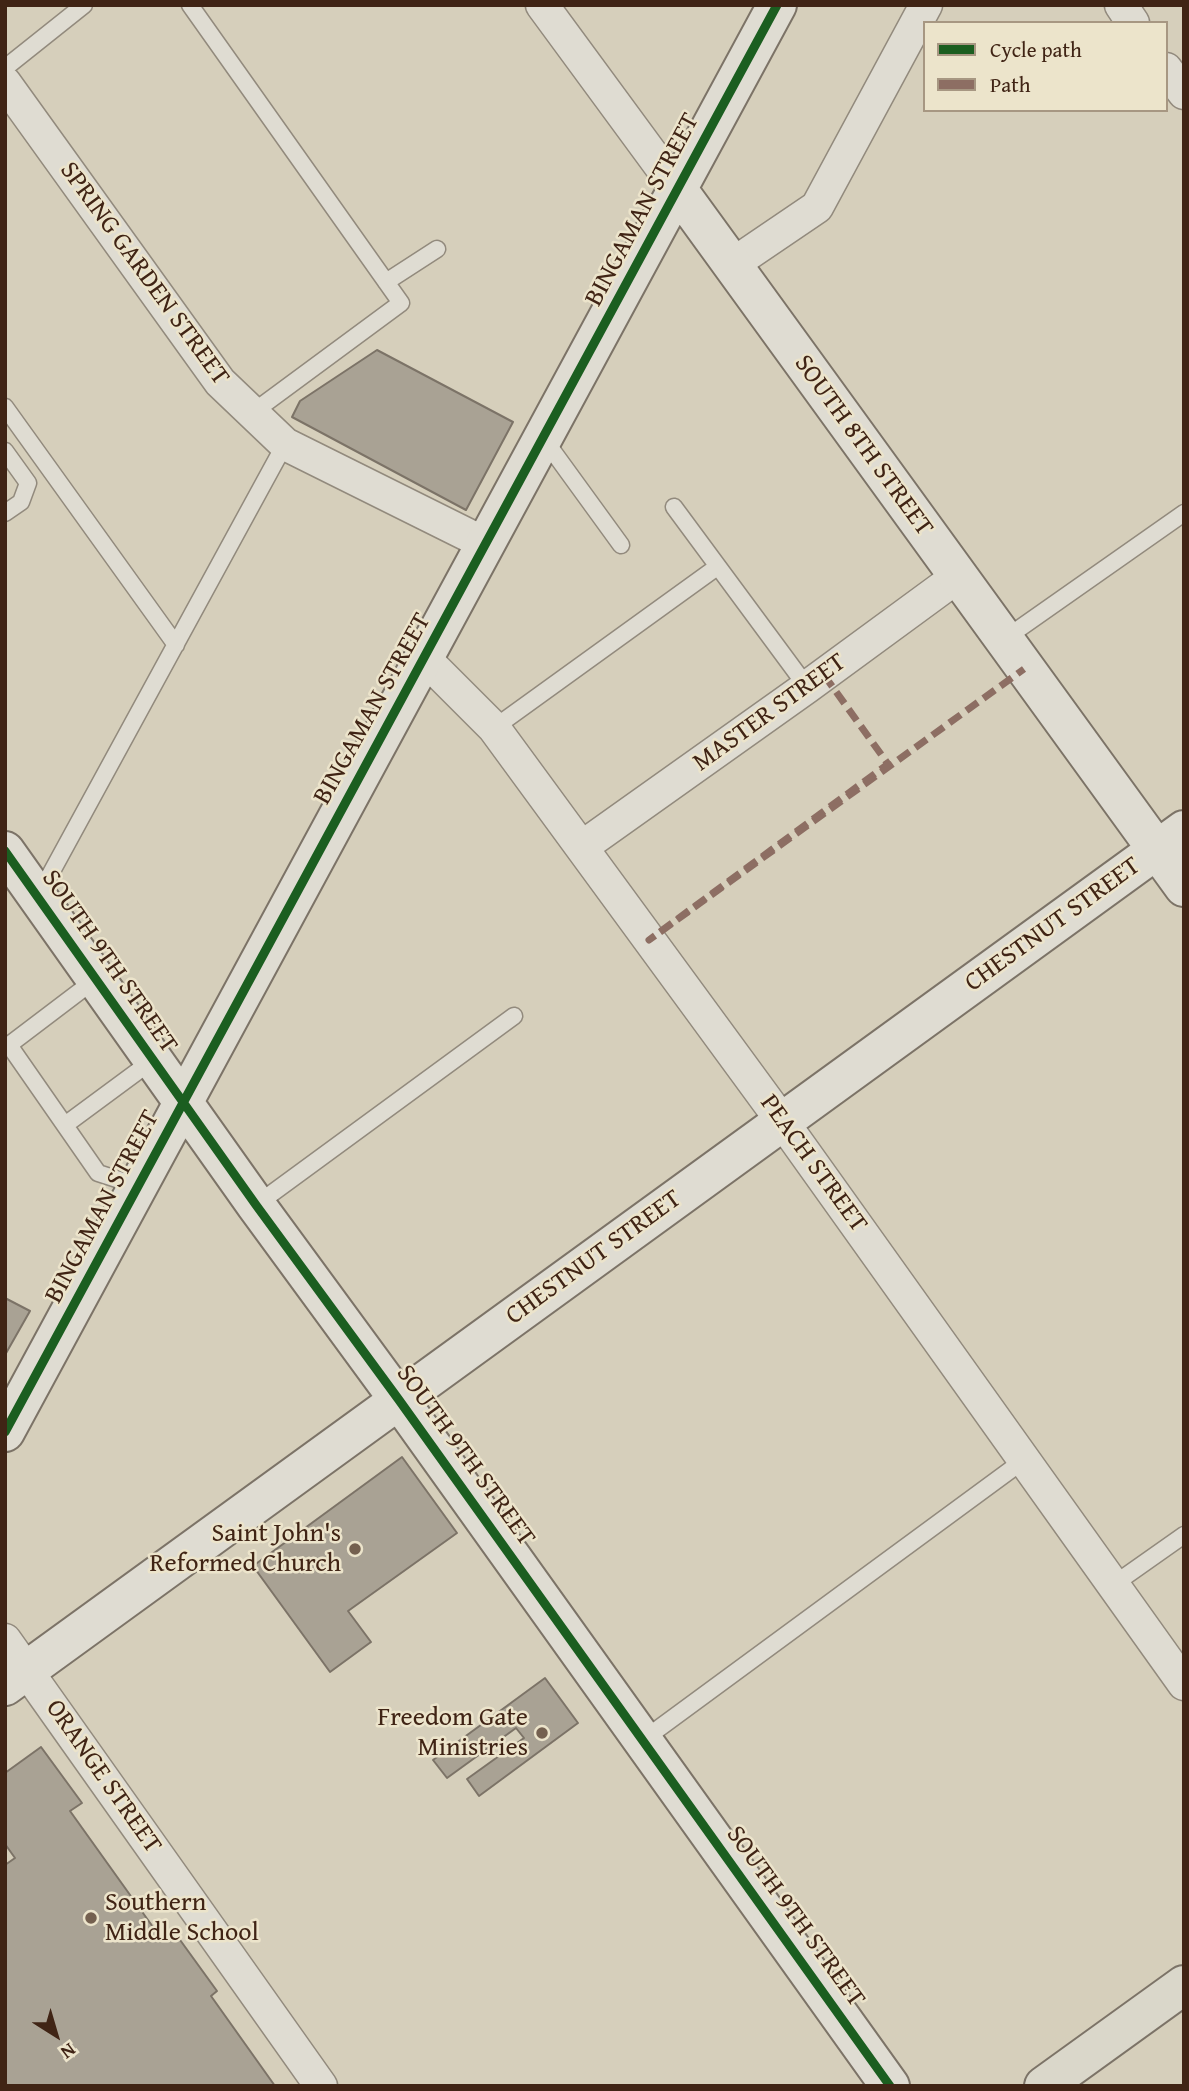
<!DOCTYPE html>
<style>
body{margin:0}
#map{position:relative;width:1189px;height:2091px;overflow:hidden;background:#d6cfbb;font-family:"Gentium Book Plus",serif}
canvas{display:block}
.frame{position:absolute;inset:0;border:7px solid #402415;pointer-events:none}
.legend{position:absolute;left:923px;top:21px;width:245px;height:91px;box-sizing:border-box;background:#ece4cb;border:2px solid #a79782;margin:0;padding:9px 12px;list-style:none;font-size:21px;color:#402415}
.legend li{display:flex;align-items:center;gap:14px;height:35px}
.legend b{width:35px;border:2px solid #a79782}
.north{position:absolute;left:21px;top:2000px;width:70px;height:70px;-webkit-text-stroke:5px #ece4cb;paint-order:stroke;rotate:143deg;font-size:19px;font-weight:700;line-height:28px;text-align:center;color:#402415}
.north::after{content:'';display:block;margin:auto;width:24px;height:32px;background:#402415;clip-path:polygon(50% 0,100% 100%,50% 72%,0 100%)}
</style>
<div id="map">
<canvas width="1189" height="2091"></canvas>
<div class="frame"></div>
<ul class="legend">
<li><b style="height:9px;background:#1b5e20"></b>Cycle path</li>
<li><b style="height:9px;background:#8d6e63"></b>Path</li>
</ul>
<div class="north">N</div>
</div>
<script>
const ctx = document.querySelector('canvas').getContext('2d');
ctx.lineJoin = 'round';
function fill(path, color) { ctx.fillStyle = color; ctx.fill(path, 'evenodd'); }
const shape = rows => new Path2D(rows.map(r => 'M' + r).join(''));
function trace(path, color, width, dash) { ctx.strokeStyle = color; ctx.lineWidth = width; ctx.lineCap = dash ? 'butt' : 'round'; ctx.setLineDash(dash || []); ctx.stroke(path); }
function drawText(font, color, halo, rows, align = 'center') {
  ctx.font = font + ' "Gentium Book Plus",serif'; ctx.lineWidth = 5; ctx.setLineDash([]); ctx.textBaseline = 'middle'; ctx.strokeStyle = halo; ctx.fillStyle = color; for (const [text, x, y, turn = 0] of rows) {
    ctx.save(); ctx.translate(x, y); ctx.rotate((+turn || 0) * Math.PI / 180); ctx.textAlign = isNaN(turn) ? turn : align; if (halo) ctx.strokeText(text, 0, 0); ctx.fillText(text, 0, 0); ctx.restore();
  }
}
const building = shape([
 [377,350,513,422,466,510,292,417,300,401,377,350],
 [5,1298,30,1311,5,1355,5,1298],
 [402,1457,457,1533,348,1611,371,1642,330,1672,253,1566,402,1457],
 [545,1678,578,1723,479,1796,467,1779,524,1738,516,1728,447,1778,433,1760,545,1678],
 [41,1747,82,1803,70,1811,163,1941,175,1933,217,1991,211,1996,275,2086,5,2086,5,1865,15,1858,5,1844,5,1773,41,1747]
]);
fill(building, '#a9a294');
trace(building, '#7c7367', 2);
const lane = shape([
 [190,5,401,303,252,413],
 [5,68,84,5],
 [386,282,437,249],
 [5,407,176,645],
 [544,439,621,545],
 [5,451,28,483,21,502,5,513],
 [674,507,807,687],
 [1003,640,1184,513],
 [494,728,717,567],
 [39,895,285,444],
 [96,979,9,1045,98,1173,138,1186],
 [65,1125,153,1060],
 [256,1205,514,1016],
 [1113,1585,1184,1535],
 [643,1740,1024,1460]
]);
const street = shape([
 [542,5,678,190],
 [1121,5,1133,23],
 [1166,69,1184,93],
 [5,83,220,382,285,444,486,544],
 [733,264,817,207,926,5],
 [424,658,494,728,782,1121,1184,1684],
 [582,847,807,687,957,577],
 [5,1640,321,2086]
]);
const secondary = shape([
 [678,190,1184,887],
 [5,851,256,1205,399,1400,890,2086],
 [5,1432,777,5],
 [5,1686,1184,830]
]);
const primary = shape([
 [1044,2086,1184,1985]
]);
trace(lane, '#928a7d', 19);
trace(street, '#928a7d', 35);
trace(secondary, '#7c7367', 42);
trace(primary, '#7c7367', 42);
trace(lane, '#dfdcd2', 16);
trace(street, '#dfdcd2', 32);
trace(secondary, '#dfdcd2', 38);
trace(primary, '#dad7ca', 38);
trace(shape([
 [824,675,888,764,649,940,1024,669]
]), '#8d6e63', 7, [14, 7]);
trace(shape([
 [5,851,256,1205,399,1400,890,2086],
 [5,1432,777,5]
]), '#1b5e20', 9);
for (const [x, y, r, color] of [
 [355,1549,7,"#74604f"],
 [542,1733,7,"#74604f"],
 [91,1918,7,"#74604f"]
]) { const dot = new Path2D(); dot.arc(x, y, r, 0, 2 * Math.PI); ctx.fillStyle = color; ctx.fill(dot); trace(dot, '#ece4cb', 2.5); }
drawText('26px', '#402415', '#ece4cb', [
 ["BINGAMAN STREET",643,210,-62],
 ["SPRING GARDEN STREET",144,274,54],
 ["SOUTH 8TH STREET",863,446,54],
 ["BINGAMAN STREET",373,709,-61],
 ["MASTER STREET",770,713,-36],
 ["CHESTNUT STREET",1053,925,-36],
 ["SOUTH 9TH STREET",109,962,55],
 ["PEACH STREET",813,1164,54],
 ["BINGAMAN STREET",103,1207,-62],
 ["CHESTNUT STREET",594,1258,-36],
 ["SOUTH 9TH STREET",465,1456,54],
 ["ORANGE STREET",103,1777,55],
 ["SOUTH 9TH STREET",795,1917,54]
]);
drawText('26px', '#402415', '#ece4cb', [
 ["Saint John's",341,1534],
 ["Reformed Church",341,1564],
 ["Freedom Gate",528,1718],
 ["Ministries",528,1748],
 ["Southern",105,1903,"left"],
 ["Middle School",105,1933,"left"]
], 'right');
</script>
